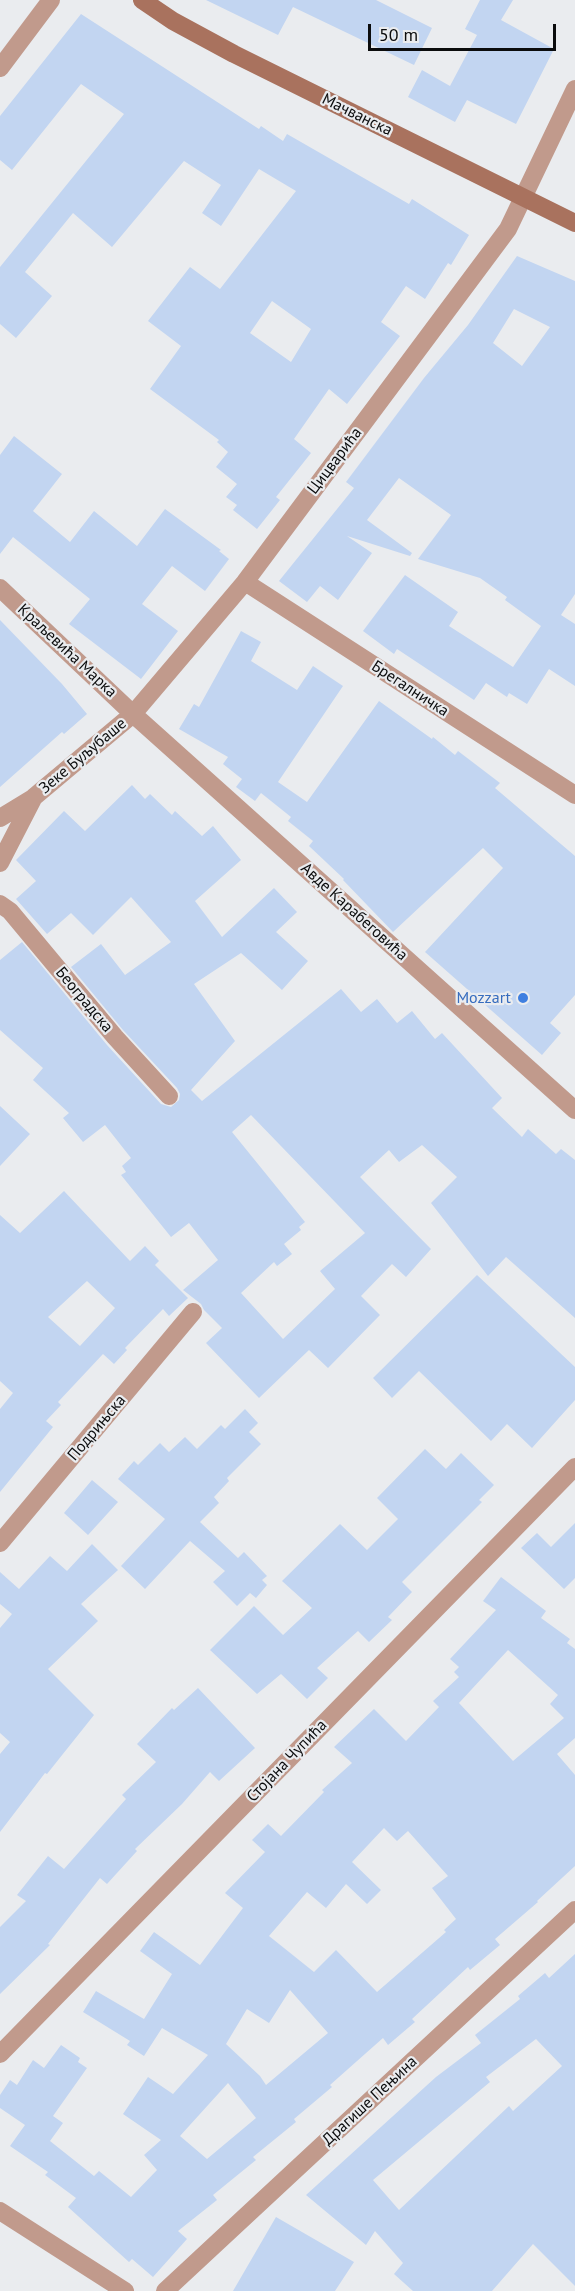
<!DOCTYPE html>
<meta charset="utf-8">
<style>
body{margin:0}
#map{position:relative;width:575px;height:2291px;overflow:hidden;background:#eaecef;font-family:"PT Sans",sans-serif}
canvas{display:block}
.scale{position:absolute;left:368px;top:24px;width:188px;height:27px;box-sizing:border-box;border:3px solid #0b0c0d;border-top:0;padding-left:8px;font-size:18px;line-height:21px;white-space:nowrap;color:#0b0c0d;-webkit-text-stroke:4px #eaecef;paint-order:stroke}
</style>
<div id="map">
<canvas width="575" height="2291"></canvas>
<div class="scale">50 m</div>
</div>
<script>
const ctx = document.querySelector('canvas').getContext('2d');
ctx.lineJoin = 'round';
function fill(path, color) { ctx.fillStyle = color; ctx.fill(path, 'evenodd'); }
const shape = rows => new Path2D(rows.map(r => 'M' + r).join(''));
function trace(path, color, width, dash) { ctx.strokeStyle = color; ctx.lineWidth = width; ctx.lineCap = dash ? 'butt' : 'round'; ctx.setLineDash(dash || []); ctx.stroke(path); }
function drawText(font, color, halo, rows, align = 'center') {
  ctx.font = font + ' "PT Sans",sans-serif'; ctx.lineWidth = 4.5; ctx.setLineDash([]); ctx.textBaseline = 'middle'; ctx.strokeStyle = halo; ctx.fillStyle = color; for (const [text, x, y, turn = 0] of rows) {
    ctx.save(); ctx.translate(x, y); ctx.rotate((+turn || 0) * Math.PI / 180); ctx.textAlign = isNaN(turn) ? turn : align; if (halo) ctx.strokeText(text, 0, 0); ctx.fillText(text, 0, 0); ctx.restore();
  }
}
fill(shape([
 [206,0,376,0,432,28,414,65,293,7,278,35],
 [480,0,513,0,501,20,554,49,516,124,467,100,455,122,408,97,422,70,450,86,477,35,465,29],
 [81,14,259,129,261,126,283,141,287,134,409,204,412,199,469,235,451,265,448,263,425,299,406,286,381,322,400,336,347,404,329,389,294,439,311,453,276,497,280,500,257,529,233,510,237,505,226,497,237,484,216,467,228,452,217,442,219,440,150,389,181,346,148,321,190,267,220,289,296,191,259,169,221,226,202,213,221,185,184,161,112,247,73,213,25,272,52,296,16,338,0,324,0,267,124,114,81,84,12,170,0,160,0,116],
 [272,301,311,329,291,362,250,333],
 [517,256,575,281,575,594,561,615,575,624,575,686,549,669,527,704,509,693,507,697,486,683,474,700,397,649,394,654,363,631,405,575,458,612,449,626,513,667,541,626,505,600,507,597,480,578,418,559,451,515,399,478,367,520,412,553,410,556,347,536,372,553,338,600,320,586,307,602,279,581,354,488,346,482,424,378,468,325],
 [514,309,550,327,522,366,493,343],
 [14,436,62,474,33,511,70,542,94,511,137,546,165,509,221,550,219,551,229,559,205,591,172,566,142,604,178,631,141,679,69,624,90,599,13,537,0,554,0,455],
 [0,620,62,684,87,714,64,734,62,732,0,787],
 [241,631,261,642,251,661,297,690,313,666,343,686,278,782,307,802,379,701,432,739,433,737,455,755,458,751,500,783,495,788,575,856,575,995,550,1023,561,1033,542,1055,425,952,503,868,483,848,393,932,343,880,344,879,309,846,313,841,288,821,291,817,261,793,255,801,236,787,242,779,223,764,228,757,179,729,194,704,199,707],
 [132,785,145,799,150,794,172,815,175,811,202,836,213,826,241,860,195,901,222,937,274,888,297,912,276,932,308,961,282,990,241,953,194,984,235,1041,191,1090,202,1101,341,989,361,1012,377,999,397,1023,412,1011,435,1039,442,1033,502,1098,492,1108,522,1137,528,1129,556,1154,561,1149,575,1160,575,1318,506,1257,488,1276,431,1203,457,1177,422,1145,399,1162,389,1150,360,1177,431,1249,406,1277,392,1264,361,1296,380,1315,328,1368,309,1350,259,1398,206,1343,222,1328,204,1310,201,1304,183,1290,218,1260,189,1223,171,1237,121,1175,126,1172,122,1166,131,1158,105,1125,83,1142,63,1118,69,1113,33,1080,43,1068,0,1030,0,960,22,942,107,1045,161,1104,171,1107,179,1100,180,1094,177,1088,123,1030,71,967,101,944,125,975,171,942,131,897,93,935,71,913,47,934,16,899,36,881,16,860,64,811,85,831],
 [251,1115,365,1233,320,1271,335,1289,283,1339,241,1293,274,1262,277,1266,292,1254,284,1244,301,1230,299,1227,305,1222,232,1132],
 [0,1106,30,1134,0,1166],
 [64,1191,130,1261,145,1246,159,1261,155,1265,188,1298,169,1316,163,1309,125,1348,127,1350,114,1364,103,1354,58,1402,61,1405,46,1421,53,1427,0,1492,0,1409,13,1393,0,1381,0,1215,20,1233],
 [87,1281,115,1308,80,1346,48,1317],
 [477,1275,575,1367,575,1400,532,1448,507,1424,491,1441,419,1371,392,1398,373,1378],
 [245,1409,258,1423,249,1432,261,1444,227,1478,229,1481,214,1497,219,1503,200,1522,238,1558,244,1552,267,1576,262,1580,267,1585,256,1598,250,1593,237,1606,213,1582,225,1571,190,1541,145,1589,121,1566,165,1519,118,1479,134,1461,138,1465,160,1443,169,1452,185,1437,197,1449,221,1425,225,1429],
 [425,1449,446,1469,461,1453,494,1485,479,1500,482,1502,402,1582,412,1592,388,1617,392,1620,369,1642,358,1631,317,1668,328,1678,307,1699,281,1674,257,1694,210,1650,254,1606,283,1635,312,1608,282,1581,340,1524,367,1550,398,1519,377,1498],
 [92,1480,118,1502,88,1535,64,1513],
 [575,1523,575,1578,564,1589,521,1548,537,1533,551,1547],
 [92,1544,118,1570,81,1604,98,1621,48,1669,94,1715,47,1774,45,1773,0,1832,0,1754,10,1742,0,1733,0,1628,12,1614,0,1604,0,1572,19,1589,50,1556,67,1571],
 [501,1577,546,1611,541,1618,570,1639,567,1643,575,1649,575,1738,557,1754,575,1775,575,1866,537,1901,538,1902,495,1939,500,1945,470,1970,468,1967,412,2019,415,2022,388,2045,383,2038,330,2085,332,2087,294,2119,296,2122,253,2157,256,2160,213,2195,217,2200,178,2231,187,2239,153,2277,132,2259,129,2262,68,2207,76,2198,45,2175,48,2172,10,2146,25,2125,0,2108,0,2095,10,2080,17,2085,33,2060,44,2068,61,2045,80,2058,78,2062,87,2068,53,2116,63,2123,50,2141,94,2176,99,2171,131,2197,157,2170,144,2155,161,2140,123,2114,148,2077,173,2094,208,2055,162,2028,144,2056,127,2045,130,2041,83,2012,96,1991,144,2019,172,1974,140,1951,154,1932,200,1965,243,1908,225,1893,265,1852,252,1840,268,1824,281,1836,324,1792,322,1790,352,1763,334,1747,374,1709,406,1741,439,1707,433,1701,459,1677,454,1672,459,1667,450,1659,496,1610,483,1601],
 [508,1650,558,1695,550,1704,564,1718,513,1761,459,1703],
 [384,1828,397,1841,408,1831,448,1876,432,1888,456,1919,444,1930,446,1932,377,1992,336,1950,314,1972,269,1936,307,1892,326,1908,346,1884,367,1904,381,1890,352,1862],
 [290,1990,328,2033,266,2085,260,2076,226,2044,247,2009,269,2023],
 [228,2083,256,2118,207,2159,180,2136],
 [198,1688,255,1748,219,1781,210,1772,182,1804,135,1849,137,1851,107,1884,100,1878,48,1944,50,1945,0,1994,0,1927,26,1901,17,1895,48,1856,64,1869,126,1799,122,1795,156,1762,137,1744,172,1708,174,1710],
 [575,1954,575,2286,533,2244,492,2291,413,2291,394,2274,403,2263,375,2231,366,2245,306,2195,436,2077,481,2043,475,2035,520,1999,518,1996,545,1973,549,1978],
 [536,2039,562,2066,513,2111,509,2106,399,2210,373,2180,490,2082,486,2077],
 [276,2217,354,2262,335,2291,233,2291]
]), '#c2d5f1');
trace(shape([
 [0,68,51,0],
 [245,582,575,795],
 [0,588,133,714,575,1110],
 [0,818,33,798],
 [0,863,34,797,133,714,245,582,508,229,575,89],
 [0,904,10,911,115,1037,169,1096],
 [0,1543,193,1312],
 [0,2054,575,1467],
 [0,2211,125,2291],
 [165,2291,575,1910]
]), '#c19a8c', 18);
trace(shape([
 [142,0,173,21,234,54,575,223]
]), '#a9725e', 18);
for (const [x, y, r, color] of [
 [523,998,6,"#3f7fe0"]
]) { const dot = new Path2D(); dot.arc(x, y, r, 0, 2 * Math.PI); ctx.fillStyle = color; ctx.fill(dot); trace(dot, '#eaecef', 2); }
drawText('16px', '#0b0c0d', '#eaecef', [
 ["Мачванска",357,115,26],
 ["Цицварића",335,461,-53],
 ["Краљевића Марка",67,651,43],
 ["Брегалничка",410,689,33],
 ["Зеке Буљубаше",83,756,-40],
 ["Авде Карабеговића",354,912,42],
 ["Београдска",84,1000,50],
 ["Подрињска",97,1428,-50],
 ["Стојана Чупића",287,1761,-46],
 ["Драгише Пењина",370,2101,-43]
]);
drawText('16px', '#366cbe', '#eaecef', [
 ["Mozzart",511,998]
], 'right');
</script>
